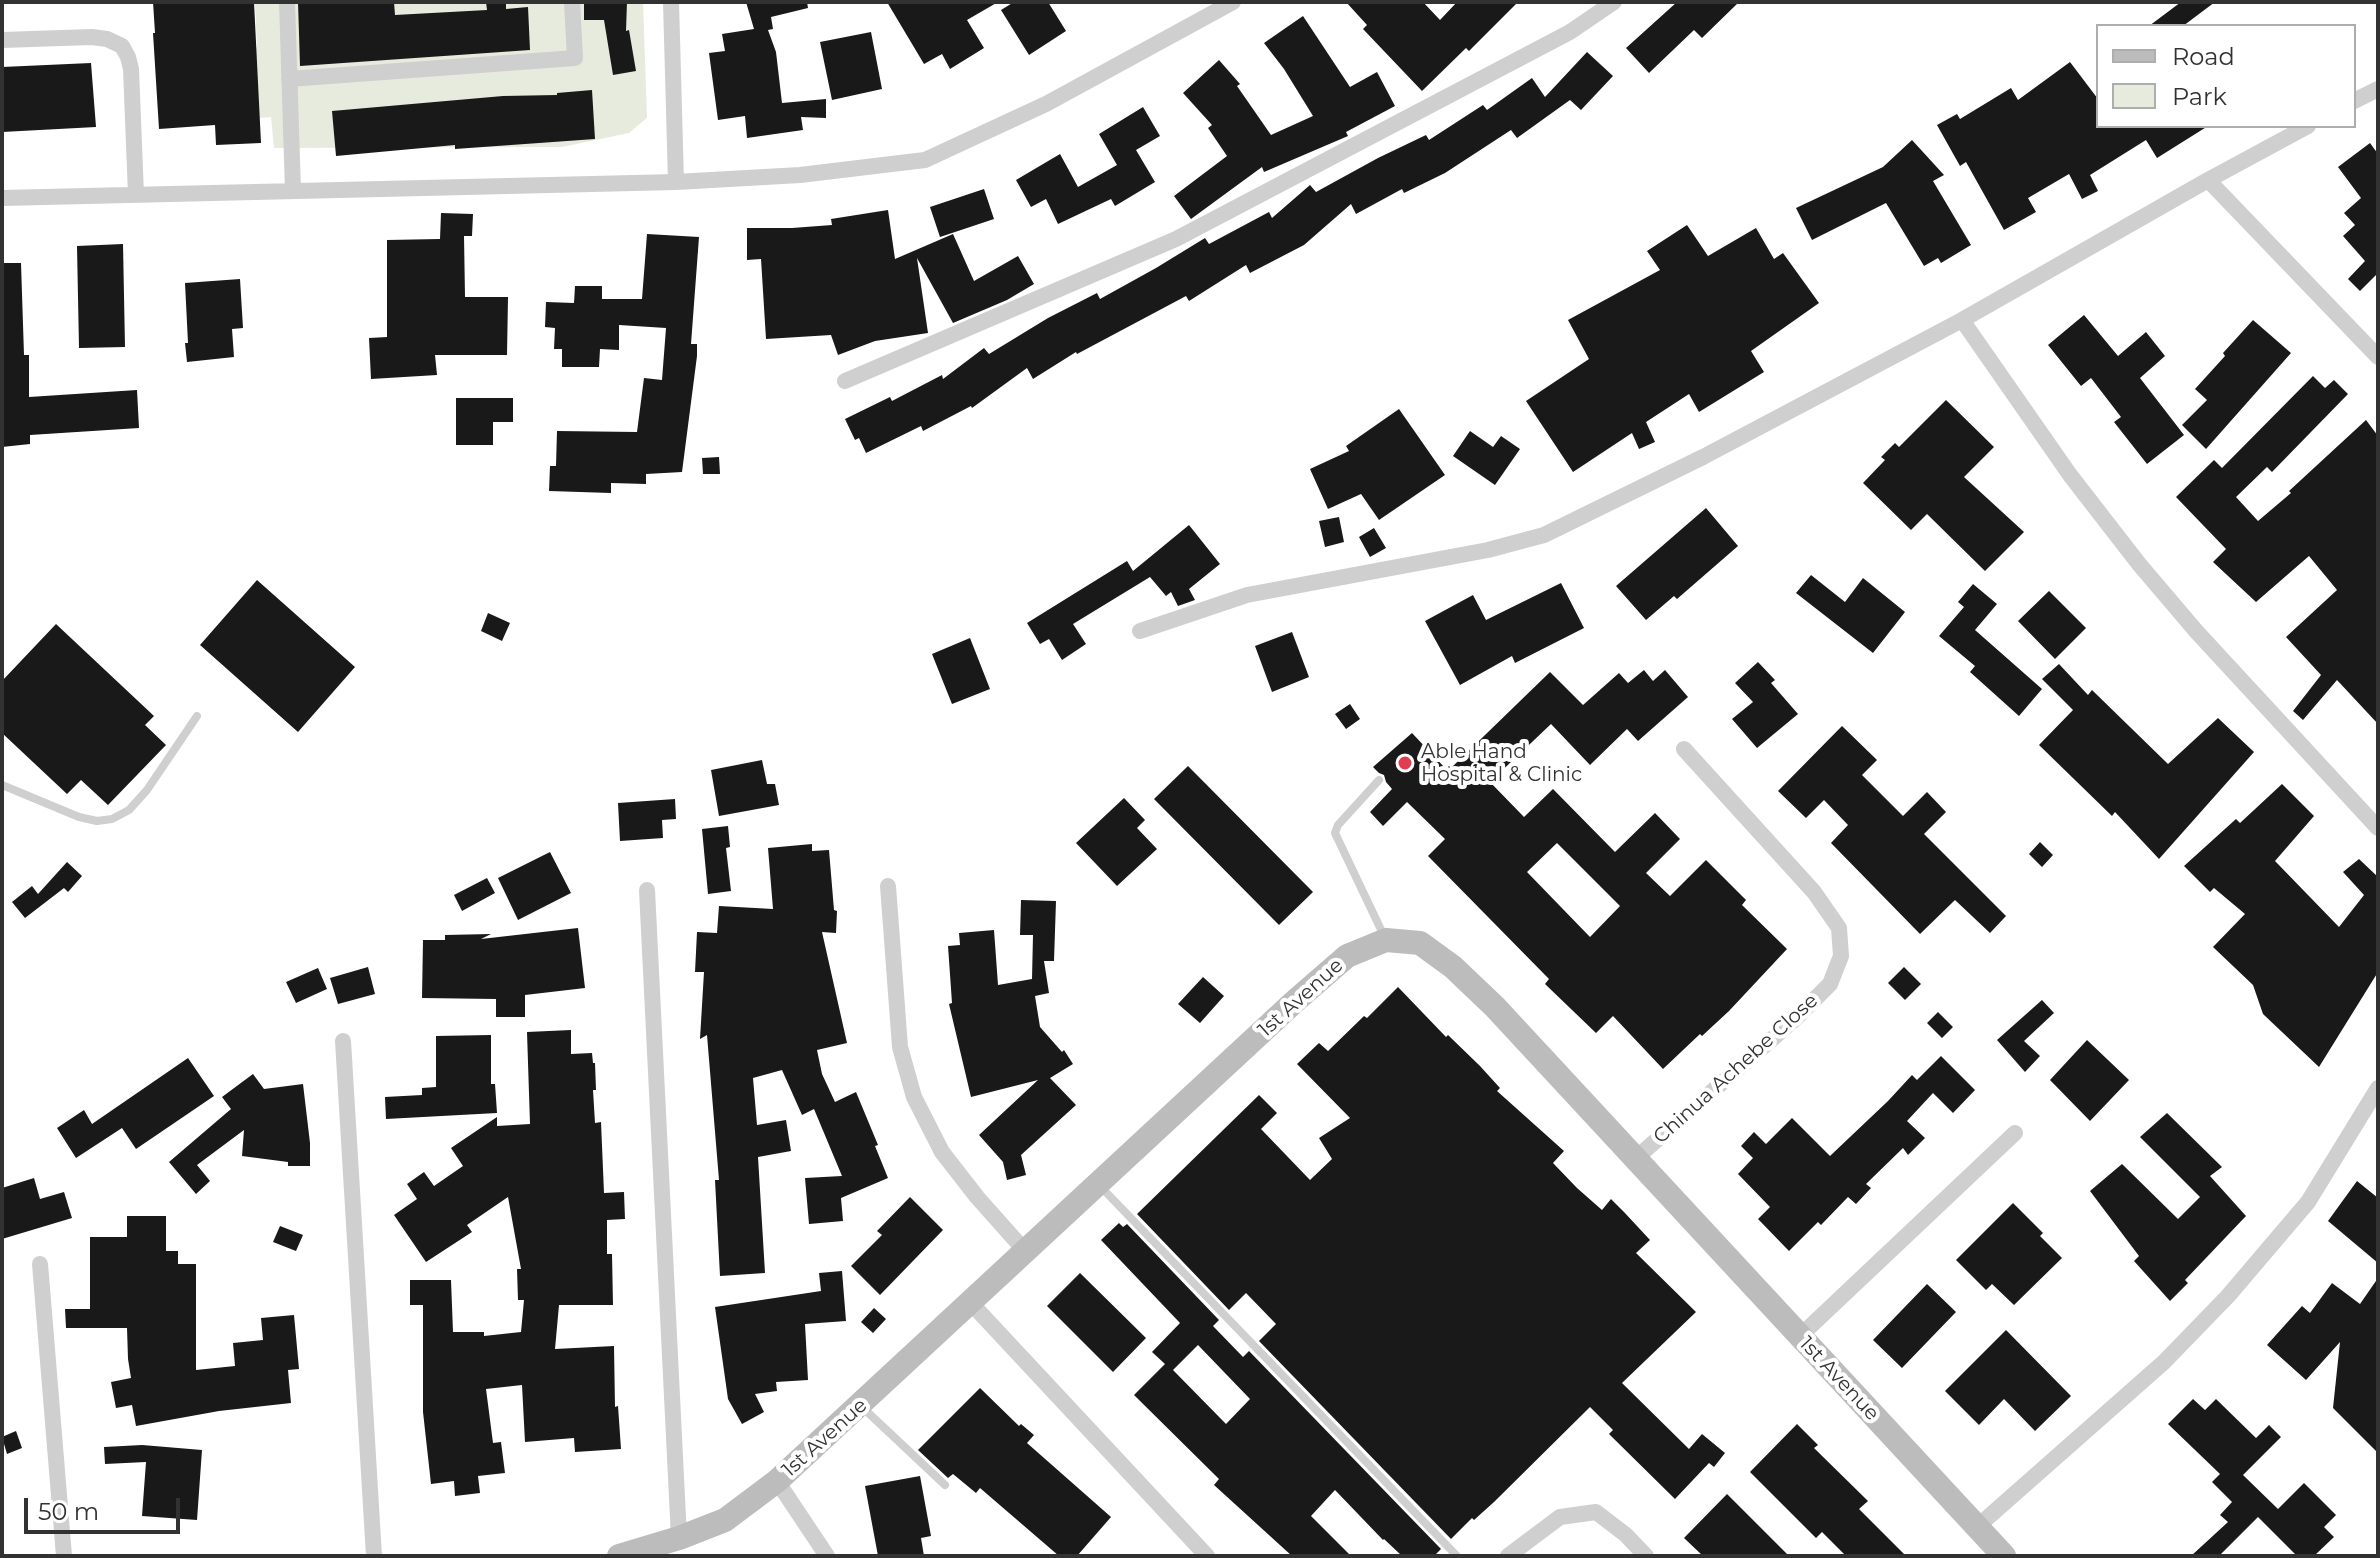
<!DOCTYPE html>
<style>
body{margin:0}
#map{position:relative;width:2380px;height:1558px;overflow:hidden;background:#fff;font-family:Montserrat,sans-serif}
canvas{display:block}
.frame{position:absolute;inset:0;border:4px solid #323232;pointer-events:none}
.legend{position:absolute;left:2096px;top:24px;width:260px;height:104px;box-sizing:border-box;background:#fff;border:2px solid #adadad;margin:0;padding:10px 14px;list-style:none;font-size:24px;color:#323232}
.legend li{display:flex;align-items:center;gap:16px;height:40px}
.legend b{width:40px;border:2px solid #adadad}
.scale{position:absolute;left:24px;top:1498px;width:156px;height:36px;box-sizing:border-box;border:4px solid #323232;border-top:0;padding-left:10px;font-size:24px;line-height:28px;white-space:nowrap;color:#323232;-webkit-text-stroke:6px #fff;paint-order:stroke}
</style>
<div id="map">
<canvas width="2380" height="1558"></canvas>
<div class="frame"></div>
<ul class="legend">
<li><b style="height:10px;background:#bcbcbc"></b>Road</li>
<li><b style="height:22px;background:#e6ebde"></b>Park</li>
</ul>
<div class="scale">50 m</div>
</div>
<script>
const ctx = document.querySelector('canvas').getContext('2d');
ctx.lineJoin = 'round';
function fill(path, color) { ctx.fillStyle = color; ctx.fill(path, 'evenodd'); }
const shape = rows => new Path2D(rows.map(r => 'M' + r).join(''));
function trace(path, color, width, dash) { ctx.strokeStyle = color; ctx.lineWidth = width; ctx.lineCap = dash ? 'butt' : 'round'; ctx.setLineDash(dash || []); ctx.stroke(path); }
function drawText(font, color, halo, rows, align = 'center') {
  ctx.font = font + ' Montserrat,sans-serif'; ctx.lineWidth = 8; ctx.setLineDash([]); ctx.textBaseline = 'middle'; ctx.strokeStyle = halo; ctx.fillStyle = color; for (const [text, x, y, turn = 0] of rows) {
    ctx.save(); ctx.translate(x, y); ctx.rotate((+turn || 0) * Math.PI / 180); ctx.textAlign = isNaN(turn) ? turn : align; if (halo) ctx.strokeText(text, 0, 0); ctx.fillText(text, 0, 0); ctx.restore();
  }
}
fill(shape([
 [255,2,643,2,647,118,629,133,562,147,274,148,271,117,248,119,238,60,257,47]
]), '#e6ebde');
fill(shape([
 [153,2,254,2,261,143,216,145,215,125,159,129,153,33,155,33],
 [298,2,394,2,395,15,487,10,486,2,506,2,506,9,528,7,530,50,300,66],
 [584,2,627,2,626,31,629,30,636,71,613,75,604,20,584,20],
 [746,2,807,2,808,8,771,17,773,29,768,30,776,52,782,103,826,99,826,118,801,117,803,130,747,138,745,116,718,120,709,53,725,51,722,34,754,29],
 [887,2,998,2,967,20,984,48,950,69,942,54,924,64],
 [1014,2,1048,2,1066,31,1029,55,1001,10],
 [1346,2,1423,2,1440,20,1457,2,1518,2,1469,51,1466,48,1422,91,1363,29,1367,25],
 [1677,2,1739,2,1702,38,1694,30,1649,73,1626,48],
 [2181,2,2215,2,2183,26,2149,26],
 [1303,16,1350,87,1377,72,1395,106,1346,132,1348,136,1264,172,1262,167,1191,219,1174,196,1227,156,1208,128,1212,125,1183,93,1219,60,1240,84,1237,86,1271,135,1313,116,1284,69,1264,43],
 [871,32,882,89,832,100,820,42],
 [1587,52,1613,76,1581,110,1570,100,1517,138,1511,130,1445,173,1404,193,1402,189,1356,214,1351,204,1304,245,1250,273,1246,265,1189,301,1186,296,1077,354,1076,352,1033,379,1027,368,972,408,971,406,923,431,921,426,866,453,859,438,855,440,845,419,890,397,892,401,942,375,943,379,984,348,989,354,1048,318,1097,293,1100,299,1156,268,1205,238,1209,244,1269,212,1272,218,1310,185,1316,192,1378,158,1426,135,1429,140,1483,105,1487,110,1532,78,1545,97],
 [2070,62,2098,99,2098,126,2208,126,2157,158,2146,140,2090,175,2098,191,2082,199,2069,174,2028,198,2036,212,2004,230,1966,162,1960,166,1937,125,1957,114,1960,119,2011,88,2018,100],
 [91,63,96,127,2,132,2,67],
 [592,90,595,139,455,149,455,145,336,156,332,111,503,96,557,95,557,93],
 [1143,107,1160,136,1136,150,1155,182,1115,206,1111,199,1058,224,1046,199,1031,207,1016,180,1060,154,1078,187,1117,165,1099,134],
 [1912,140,1944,175,1933,181,1971,245,1941,263,1938,258,1924,266,1886,203,1812,240,1796,208,1883,167],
 [2370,143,2378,154,2378,275,2377,274,2360,291,2348,279,2365,261,2343,236,2355,225,2344,213,2361,198,2338,167],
 [984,189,994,219,940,237,930,207],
 [888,210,895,259,953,234,974,281,1018,256,1034,284,1007,300,953,323,917,258,928,333,875,341,838,355,831,335,766,339,761,259,747,260,747,228,792,228,832,225,831,219],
 [441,213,473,214,472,236,464,236,465,297,508,297,507,355,435,355,437,375,371,379,369,338,387,337,387,240,440,239],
 [1687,225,1708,256,1756,228,1774,259,1783,253,1819,303,1751,351,1764,372,1699,412,1689,394,1646,422,1655,442,1639,449,1632,433,1573,472,1526,401,1589,359,1568,320,1660,270,1647,251],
 [647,234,699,237,691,344,697,344,697,356,682,472,646,474,646,484,611,483,611,493,549,491,550,466,556,466,557,431,637,432,644,378,662,380,666,328,619,325,619,350,600,349,599,367,562,367,562,349,554,349,555,328,545,327,546,302,574,303,575,286,602,286,602,299,642,299],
 [123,244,125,347,79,348,77,246],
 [2,263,21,263,24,355,29,355,29,397,137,390,139,428,30,435,30,444,2,447],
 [240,279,243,328,232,329,234,357,187,362,185,343,188,343,185,283],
 [2084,315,2118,356,2146,332,2165,356,2140,378,2184,435,2147,464,2114,422,2121,417,2091,378,2081,386,2048,345],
 [2253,320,2291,353,2206,449,2182,425,2207,400,2195,389,2225,356,2223,353],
 [2313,376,2325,388,2334,380,2348,394,2272,472,2267,467,2236,497,2258,521,2291,493,2289,491,2366,420,2378,436,2378,724,2337,680,2303,720,2293,711,2321,675,2286,637,2337,590,2309,556,2256,602,2213,562,2226,549,2176,497,2214,460,2222,468],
 [456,398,513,398,513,422,493,422,493,445,456,445],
 [1946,400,1994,447,1964,477,2024,532,1985,571,1927,514,1911,530,1863,483,1885,460,1881,457,1895,443,1899,447],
 [1399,409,1445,475,1379,520,1361,494,1328,509,1310,469,1349,451,1346,446],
 [1470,431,1493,447,1501,436,1520,449,1495,485,1453,456],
 [719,457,720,474,703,474,702,458],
 [1706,508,1738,546,1677,599,1674,596,1646,620,1616,586],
 [1339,517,1344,542,1325,547,1319,521],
 [1189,525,1220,564,1189,589,1195,600,1178,606,1171,592,1166,596,1150,577,1073,624,1086,644,1062,660,1049,639,1040,644,1027,623,1127,561,1133,571],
 [1374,528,1386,548,1370,557,1359,537],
 [1811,575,1845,602,1863,578,1905,612,1873,653,1796,593],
 [257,580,355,667,298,732,200,645],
 [1561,583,1584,628,1515,663,1512,656,1460,685,1425,621,1473,595,1486,620],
 [1973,584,1997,604,1975,630,2042,689,2019,716,1970,672,1975,666,1939,636,1964,607,1958,602],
 [2049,591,2086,628,2055,659,2018,621],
 [488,613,510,623,502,641,481,631],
 [56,624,154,716,145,725,166,745,108,805,81,780,67,794,2,733,2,681],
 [1292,632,1309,677,1272,692,1255,646],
 [970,638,990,689,952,704,932,654],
 [1758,662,1775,680,1771,683,1798,714,1757,748,1732,719,1753,702,1735,683],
 [2059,664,2088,695,2092,690,2168,764,2218,718,2254,752,2159,859,2115,812,2112,816,2039,745,2073,710,2042,679],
 [1644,670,1653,681,1665,670,1688,697,1638,741,1627,729,1590,765,1551,724,1490,782,1524,817,1553,789,1615,852,1655,813,1680,839,1646,873,1670,896,1706,860,1746,900,1742,905,1787,949,1729,1011,1702,1036,1700,1034,1663,1069,1613,1016,1596,1033,1545,984,1549,979,1428,856,1445,839,1407,802,1383,826,1370,812,1392,789,1386,782,1384,775,1379,773,1373,767,1412,733,1446,769,1449,766,1451,768,1550,672,1583,705,1619,673,1628,683],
 [1557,843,1620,906,1590,937,1527,872],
 [1350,704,1360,719,1346,729,1335,714],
 [1842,726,1877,760,1862,775,1903,816,1927,792,1946,812,1924,834,2006,916,1990,933,1955,900,1920,934,1831,843,1848,825,1824,800,1806,818,1778,791],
 [762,760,767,784,775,784,779,805,719,816,711,770],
 [1188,766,1313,892,1279,925,1154,799],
 [2282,784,2314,816,2275,861,2339,927,2364,895,2343,872,2359,859,2378,877,2378,972,2319,1067,2263,1014,2253,985,2213,947,2245,914,2214,888,2210,892,2184,866,2236,819,2240,823],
 [1124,798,1145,820,1137,828,1157,849,1117,886,1076,843],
 [675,799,676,819,662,820,663,838,620,841,618,803],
 [728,826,730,847,726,848,731,891,708,894,702,829],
 [2040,842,2053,855,2042,867,2029,854],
 [812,844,812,851,829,850,834,910,837,911,836,933,822,932,847,1043,817,1050,822,1074,835,1102,856,1092,878,1145,875,1146,888,1178,841,1198,843,1221,809,1224,805,1178,842,1176,814,1109,802,1115,782,1070,753,1078,757,1125,786,1120,791,1151,758,1157,765,1273,720,1276,715,1180,719,1180,707,1035,700,1039,704,972,695,972,697,932,717,933,719,906,773,909,768,848],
 [550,852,571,893,518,920,498,878],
 [67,862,82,876,68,892,64,888,25,918,12,902,32,886,38,894],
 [487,878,495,893,462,911,454,895],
 [1021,900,1056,901,1054,961,1044,961,1049,993,1035,996,1040,1027,1062,1052,1064,1050,1073,1064,1050,1078,1076,1105,1021,1155,1026,1175,1007,1180,1003,1162,979,1135,1038,1080,971,1097,949,1004,952,1003,948,946,960,945,959,933,994,930,998,985,1032,979,1033,935,1020,935],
 [578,928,585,988,525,995,525,1017,496,1017,496,999,422,998,423,940,445,940,445,935,491,934,481,939],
 [368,967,375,994,338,1004,330,978],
 [1904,967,1921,984,1905,1000,1888,983],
 [318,968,327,989,296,1003,286,982],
 [1203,977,1224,996,1200,1023,1178,1004],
 [1398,987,1446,1037,1448,1035,1480,1066,1500,1088,1497,1091,1564,1151,1553,1163,1577,1188,1602,1210,1611,1199,1624,1212,1650,1240,1636,1253,1696,1312,1622,1383,1689,1449,1702,1434,1725,1453,1714,1467,1709,1463,1675,1499,1609,1434,1613,1430,1590,1407,1494,1502,1474,1520,1472,1518,1451,1539,1259,1341,1276,1324,1246,1293,1229,1310,1137,1214,1259,1095,1277,1113,1261,1129,1310,1180,1332,1159,1319,1138,1350,1118,1297,1064,1319,1043,1328,1051,1364,1016,1367,1018],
 [2042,1000,2054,1013,2024,1041,2040,1056,2025,1072,1997,1040],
 [1938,1012,1953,1027,1942,1038,1927,1023],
 [571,1030,571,1054,592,1053,593,1063,595,1063,596,1090,593,1090,595,1123,601,1122,604,1193,624,1192,625,1219,607,1220,607,1254,612,1254,613,1305,559,1305,555,1349,614,1346,615,1407,618,1406,621,1449,575,1452,574,1438,525,1442,522,1385,486,1389,493,1443,501,1442,505,1473,478,1476,480,1493,455,1496,454,1481,431,1484,423,1412,423,1305,410,1305,410,1280,451,1280,453,1332,484,1332,484,1336,521,1332,524,1300,518,1300,517,1269,521,1269,508,1197,467,1225,472,1232,426,1262,394,1215,417,1199,407,1184,424,1172,434,1186,463,1166,451,1148,497,1117,497,1126,530,1124,527,1032],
 [491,1035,491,1084,495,1084,497,1113,386,1119,385,1097,422,1095,422,1088,436,1087,436,1036],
 [2087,1040,2129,1080,2090,1121,2050,1080],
 [1941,1056,1975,1090,1953,1113,1933,1093,1907,1121,1925,1138,1908,1155,1903,1148,1866,1184,1871,1188,1856,1204,1848,1197,1821,1225,1818,1222,1789,1251,1758,1219,1770,1207,1738,1174,1753,1158,1741,1146,1754,1132,1766,1144,1792,1118,1830,1156,1888,1101,1912,1075,1917,1080],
 [188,1058,214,1096,136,1149,122,1128,76,1158,57,1128,84,1110,92,1124],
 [253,1074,264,1089,303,1084,310,1143,310,1166,288,1166,288,1162,242,1156,244,1130,197,1165,210,1181,196,1194,169,1162,231,1109,222,1097],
 [2167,1113,2222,1167,2210,1176,2246,1216,2185,1280,2188,1283,2170,1301,2134,1261,2139,1256,2090,1191,2122,1164,2178,1219,2200,1197,2140,1137],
 [34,1178,40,1199,64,1192,72,1218,2,1239,2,1188],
 [2357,1181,2378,1198,2378,1263,2328,1221],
 [910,1197,943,1230,880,1295,851,1266,882,1235,877,1231],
 [2013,1203,2043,1233,2040,1236,2062,1258,2014,1305,1992,1284,1986,1290,1956,1260],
 [127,1216,166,1216,166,1251,178,1251,178,1264,196,1264,196,1370,235,1366,233,1343,263,1340,261,1318,294,1315,299,1369,288,1370,291,1403,219,1411,136,1426,132,1405,116,1408,111,1382,131,1378,128,1359,127,1328,66,1328,65,1309,90,1309,90,1237,127,1237],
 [1119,1223,1123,1227,1127,1224,1219,1320,1213,1326,1243,1357,1249,1351,1441,1549,1434,1556,1402,1556,1384,1539,1383,1540,1335,1490,1311,1516,1351,1556,1292,1556,1214,1485,1219,1479,1134,1395,1165,1364,1152,1352,1180,1323,1101,1240],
 [1198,1345,1250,1399,1226,1424,1173,1370],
 [280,1226,303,1235,296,1251,273,1242],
 [842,1271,846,1321,805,1324,808,1380,776,1382,777,1391,755,1394,764,1412,742,1424,728,1399,715,1307,821,1291,819,1273],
 [1080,1273,1146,1338,1113,1372,1047,1306],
 [2378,1278,2378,1453,2333,1408,2340,1342,2306,1380,2267,1345,2302,1306,2310,1313,2332,1283,2360,1304],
 [1927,1284,1956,1312,1902,1368,1873,1340],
 [874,1308,886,1319,873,1333,861,1322],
 [2006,1330,2071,1396,2035,1431,2004,1399,1979,1425,1945,1391],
 [980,1388,1019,1426,1021,1424,1034,1435,1027,1443,1111,1517,1077,1556,1059,1556,980,1488,976,1493,953,1474,948,1478,918,1450],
 [2193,1399,2205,1410,2216,1399,2256,1438,2269,1425,2281,1437,2243,1475,2278,1509,2304,1483,2336,1515,2324,1527,2334,1537,2314,1556,2297,1556,2258,1517,2219,1556,2191,1556,2228,1522,2220,1515,2232,1502,2212,1482,2220,1474,2168,1424],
 [1797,1424,1818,1445,1814,1448,1868,1501,1859,1509,1906,1556,1846,1556,1822,1532,1816,1538,1750,1472],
 [16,1431,22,1448,7,1454,2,1437],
 [142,1445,202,1450,197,1520,142,1516,146,1462,105,1464,104,1447],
 [920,1476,931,1536,921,1538,924,1556,878,1556,865,1486],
 [1727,1494,1789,1556,1703,1556,1684,1538]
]), '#191919');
trace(shape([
 [1379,780,1338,825,1335,833,1384,936],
 [2,785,79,817,97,821,112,819,129,810,147,790,197,716],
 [1099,1185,1457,1556],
 [861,1406,945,1485]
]), '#cfcfcf', 8);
trace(shape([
 [287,2,293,191],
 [671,2,676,182],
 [2,40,92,37,107,39,122,46,128,57,131,69,136,195],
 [289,79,575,58,572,2],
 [2354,101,2378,89],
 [2208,180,2378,357],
 [2,198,676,182,800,175,925,160,1046,104,1233,2],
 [1962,320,2070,475,2139,564,2196,631,2378,828],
 [845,381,1176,239,1570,32,1614,2],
 [1140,631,1247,595,1488,550,1544,535,1703,457,1962,320,2208,180,2308,126],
 [888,886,900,1047,914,1097,942,1152,977,1197,1025,1251],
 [647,890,679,1538],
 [343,1041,374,1556],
 [1635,1159,1796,1018,1830,984,1841,956,1839,928,1814,892,1684,749],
 [40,1264,64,1556],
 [970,1302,1207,1556],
 [1799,1337,2015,1133],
 [777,1481,827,1556],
 [1977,1527,2164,1362,2228,1296,2308,1202,2378,1088],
 [1508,1556,1560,1517,1596,1512,1626,1535,1646,1556]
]), '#cfcfcf', 16);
trace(shape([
 [619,1556,679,1538,725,1520,777,1481,1294,1002,1347,956,1386,940,1420,943,1453,967,1495,1007,2004,1556]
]), '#bcbcbc', 24);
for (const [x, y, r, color] of [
 [1405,763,8,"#e03d50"]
]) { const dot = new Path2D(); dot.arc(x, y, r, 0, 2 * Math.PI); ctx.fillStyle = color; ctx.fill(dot); trace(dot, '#fff', 3); }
drawText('20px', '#323232', '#fff', [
 ["Able Hand",1421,752],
 ["Hospital & Clinic",1421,775]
], 'left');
drawText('20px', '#323232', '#fff', [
 ["1st Avenue",1301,998,-42],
 ["Chinua Achebe Close",1736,1069,-42],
 ["1st Avenue",1839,1379,47],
 ["1st Avenue",825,1438,-42]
]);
</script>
